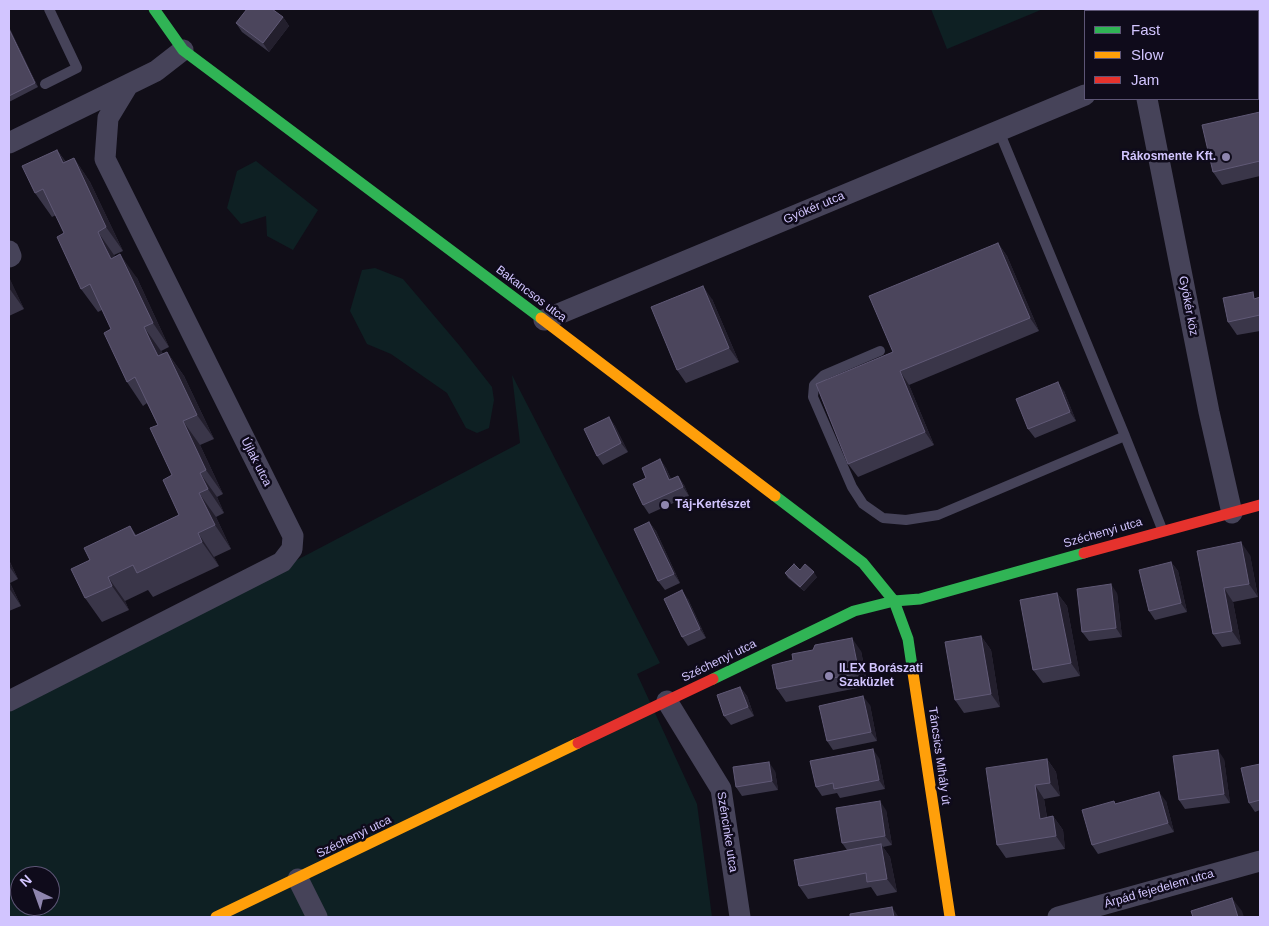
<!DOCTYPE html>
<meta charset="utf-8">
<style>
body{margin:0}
#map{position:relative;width:1269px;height:926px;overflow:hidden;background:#110e18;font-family:Arial,sans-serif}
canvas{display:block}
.frame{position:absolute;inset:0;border:10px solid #d2c5ff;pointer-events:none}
.legend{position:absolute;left:1084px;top:10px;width:175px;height:90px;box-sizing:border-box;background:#0f0b1b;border:1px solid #5d5576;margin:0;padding:6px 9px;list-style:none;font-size:15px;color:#d2c5ff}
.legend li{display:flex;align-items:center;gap:10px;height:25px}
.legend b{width:25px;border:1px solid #5d5576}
.north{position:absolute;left:10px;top:866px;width:50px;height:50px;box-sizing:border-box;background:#0f0b1b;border:1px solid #5d5576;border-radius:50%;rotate:318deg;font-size:14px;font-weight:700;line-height:20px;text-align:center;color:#d2c5ff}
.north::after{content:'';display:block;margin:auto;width:18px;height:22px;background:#8e85ae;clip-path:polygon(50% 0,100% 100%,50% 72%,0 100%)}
</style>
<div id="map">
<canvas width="1269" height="926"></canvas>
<div class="frame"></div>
<ul class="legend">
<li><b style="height:6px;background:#30b455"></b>Fast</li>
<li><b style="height:6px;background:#ff9f0a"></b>Slow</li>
<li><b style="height:6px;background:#e5322d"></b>Jam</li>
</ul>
<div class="north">N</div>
</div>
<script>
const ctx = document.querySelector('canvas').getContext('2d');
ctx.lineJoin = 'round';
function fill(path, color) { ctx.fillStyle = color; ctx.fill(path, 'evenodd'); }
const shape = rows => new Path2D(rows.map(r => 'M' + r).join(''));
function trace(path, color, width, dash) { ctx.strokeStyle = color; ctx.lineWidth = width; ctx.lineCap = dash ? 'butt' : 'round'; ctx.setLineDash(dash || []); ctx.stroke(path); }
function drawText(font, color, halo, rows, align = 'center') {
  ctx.font = font + ' Arial,sans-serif'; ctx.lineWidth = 5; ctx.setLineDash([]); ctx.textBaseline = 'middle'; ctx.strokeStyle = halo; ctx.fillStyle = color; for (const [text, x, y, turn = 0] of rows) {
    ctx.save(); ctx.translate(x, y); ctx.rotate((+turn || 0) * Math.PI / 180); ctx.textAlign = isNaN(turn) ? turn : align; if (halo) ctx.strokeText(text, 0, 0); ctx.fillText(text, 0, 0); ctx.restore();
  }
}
fill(shape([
 [931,9,1043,9,947,49],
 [1136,9,1260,9,1254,11,1137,11],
 [256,161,318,210,293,250,267,236,266,216,241,224,227,208,237,171],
 [375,268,403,279,459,345,492,387,494,400,489,428,477,433,466,428,447,393,391,354,367,344,350,311,362,270],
 [512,375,660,663,637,674,697,804,712,917,9,917,9,711,520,443],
 [20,876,50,876,50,906,20,906]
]), '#0e2023');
trace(shape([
 [45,84,77,68,49,9],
 [999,131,1125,436],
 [880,351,824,375,814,385,813,397,852,487,863,504,883,518,906,520,938,515,1125,436,1162,529]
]), '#464359', 10);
trace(shape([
 [1258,24,1260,23],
 [1147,99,1209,412,1232,513],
 [9,143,156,71,183,50],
 [9,251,11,256,9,257],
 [544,320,1085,95],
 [9,701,282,562,292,549,293,536,105,159,108,118,128,85],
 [667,701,721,789,740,917],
 [298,879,317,917],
 [1058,917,1260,861]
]), '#464359', 21);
trace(shape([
 [154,9,183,50,541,318],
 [775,496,863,563,894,601,908,639,913,673],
 [713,679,854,611,894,601,920,599,1084,553]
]), '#30b455', 11);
trace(shape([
 [541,318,775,496],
 [913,673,950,917],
 [216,917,578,743]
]), '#ff9f0a', 11);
trace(shape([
 [1084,553,1260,505],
 [578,743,713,679]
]), '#e5322d', 11);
fill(shape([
 [283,17,289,26,269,52,242,32,236,23],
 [9,27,38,87,9,102],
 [1260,112,1260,176,1222,185,1213,172],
 [57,150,66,162,74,158,90,182,123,251,114,255,115,257,137,278,169,347,161,351,163,354,167,352,184,376,214,439,200,445,223,494,217,497,224,513,216,517,231,549,214,557,219,566,153,597,148,590,125,601,129,610,102,622,85,598,90,560,130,526,136,535,179,515,172,475,158,425,147,403,143,406,127,382,111,329,102,310,98,312,81,289,64,233,56,215,52,217,35,193],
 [998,243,1007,256,1039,331,909,385,934,445,858,477,848,464,893,352],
 [9,278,24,309,9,316],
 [1260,297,1260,331,1237,335,1228,322,1257,298],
 [712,299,739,362,686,383,677,370],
 [1064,391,1076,421,1035,438,1028,429],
 [609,417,615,426,628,452,603,465,597,456],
 [660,459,666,468,671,479,678,476,684,485,689,496,649,514,643,505,646,478],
 [649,522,656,531,680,583,665,590,658,581],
 [1197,551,1250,555,1258,597,1233,602,1241,644,1222,647,1213,634],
 [9,560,18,579,10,583,21,606,9,611],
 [1171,562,1178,571,1187,612,1155,620,1149,611],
 [800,570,817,577,804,591,788,578,785,573],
 [1057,593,1067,606,1080,676,1043,683,1033,670],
 [1117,593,1122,637,1089,641,1082,632],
 [688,599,706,638,688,646,682,637],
 [981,636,991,650,1000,707,964,713,955,700],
 [861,651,868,686,786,702,777,689],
 [740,687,747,696,754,716,731,725,724,716],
 [870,705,877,741,833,750,827,741],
 [879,758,885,789,840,798,837,793,822,796,816,787],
 [1047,759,1056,772,1060,796,1044,799,1047,817,1053,816,1063,830,1065,849,1006,858,997,845],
 [1224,759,1230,803,1185,809,1179,800],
 [1260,764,1260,810,1255,812,1249,803],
 [775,771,778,790,742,796,736,787],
 [1166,801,1174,832,1098,854,1092,845,1116,804],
 [886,810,892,845,883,847,890,857,897,892,877,896,871,887,808,899,799,886,847,850,842,843]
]), '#3a3649');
fill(shape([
 [283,17,289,26,269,52,263,43],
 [9,27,38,87,35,83,9,29],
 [57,150,74,174,63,163],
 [74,158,90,182,123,251,106,227],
 [98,232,114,255,127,283,111,259],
 [998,243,1007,256,1039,331,1030,318],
 [120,254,137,278,169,347,153,323],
 [9,278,10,279,24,309,9,288],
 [703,286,712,299,739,362,729,348],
 [144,327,161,351,175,380,158,356],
 [167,352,184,376,214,439,197,415],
 [900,371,909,385,934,445,925,432],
 [1058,382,1064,391,1076,421,1070,412],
 [609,417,615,426,628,452,621,443],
 [183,421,200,445,223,494,206,470],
 [660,459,666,468,675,489,669,480],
 [200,473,217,497,224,513,208,489],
 [678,476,684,485,689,496,683,487],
 [199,493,216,517,231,549,215,525],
 [649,522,656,531,680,583,674,574],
 [198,533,214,557,219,566,202,542],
 [1241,542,1250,555,1258,597,1249,584],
 [9,560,18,579,9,566],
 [1171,562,1178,571,1187,612,1181,603],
 [814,572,817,577,804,591,800,587],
 [108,577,125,601,129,610,112,586],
 [9,581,10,583,21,606,9,588],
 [1111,584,1117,593,1122,637,1116,628],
 [1224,588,1233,602,1241,644,1232,631],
 [682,590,688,599,706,638,700,629],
 [1057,593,1067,606,1080,676,1071,663],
 [981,636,991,650,1000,707,991,694],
 [852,638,861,651,868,686,859,673],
 [740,687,747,696,754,716,748,707],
 [863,696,870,705,877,741,871,732],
 [873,749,879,758,885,789,879,780],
 [1218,750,1224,759,1230,803,1224,794],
 [1047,759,1056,772,1060,796,1050,783],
 [769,762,775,771,778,790,772,781],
 [1035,785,1044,799,1049,832,1040,819],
 [1159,792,1166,801,1174,832,1168,823],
 [880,801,886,810,892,845,885,836],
 [1053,816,1063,830,1065,849,1056,836],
 [881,844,890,857,897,892,887,879],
 [1232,898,1242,911,1244,917,1238,917],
 [892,907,898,916,899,917,894,917]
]), '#231f2d');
const building = shape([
 [247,9,272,9,283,17,263,43,236,23,247,9],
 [9,29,35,83,9,96,9,29],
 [1260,112,1260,161,1213,172,1202,125,1260,112],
 [57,150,63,163,74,158,106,227,98,232,104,245,111,259,120,254,153,323,144,327,151,342,158,356,167,352,197,415,183,421,206,470,200,473,208,489,199,493,215,525,198,533,202,542,137,573,133,565,108,577,112,586,85,598,71,569,90,560,84,548,130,526,135,536,179,515,163,480,172,475,150,428,158,425,135,377,127,382,104,333,111,329,90,284,81,289,57,237,64,233,43,189,35,193,22,166,57,150],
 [998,243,1030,318,900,371,925,432,848,464,816,384,893,352,869,296,998,243],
 [703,286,729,348,677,370,651,307,703,286],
 [1253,292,1254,299,1260,297,1260,315,1228,322,1223,298,1253,292],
 [1058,382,1070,412,1028,429,1016,399,1058,382],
 [609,417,621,443,597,456,584,429,609,417],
 [660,459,669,480,678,476,683,487,643,505,633,484,646,478,642,468,660,459],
 [649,522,674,574,658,581,634,529,649,522],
 [1241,542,1249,584,1224,588,1232,631,1213,634,1197,551,1241,542],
 [1171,562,1181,603,1149,611,1139,570,1171,562],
 [794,564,800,570,805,564,814,572,800,587,785,573,794,564],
 [1111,584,1116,628,1082,632,1077,589,1111,584],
 [682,590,700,629,682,637,664,599,682,590],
 [1057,593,1071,663,1033,670,1020,600,1057,593],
 [981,636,991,694,955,700,945,642,981,636],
 [852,638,859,673,777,689,772,665,793,660,792,654,813,650,815,645,852,638],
 [740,687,748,707,724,716,717,695,740,687],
 [863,696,871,732,827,741,819,706,863,696],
 [873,749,879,780,834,789,833,783,816,787,810,761,873,749],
 [1218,750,1224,794,1179,800,1173,756,1218,750],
 [1047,759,1050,783,1035,785,1040,819,1053,816,1056,836,997,845,986,768,1047,759],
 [769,762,772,781,736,787,733,767,769,762],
 [1260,764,1260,800,1249,803,1241,768,1260,764],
 [1159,792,1168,823,1092,845,1082,810,1114,801,1115,804,1159,792],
 [880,801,885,836,842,843,836,808,880,801],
 [881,844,887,879,867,882,866,873,799,886,794,860,881,844],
 [1232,898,1238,917,1193,917,1191,911,1232,898],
 [892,907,894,917,850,917,850,914,892,907]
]);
fill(building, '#4b455c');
trace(building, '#605976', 1);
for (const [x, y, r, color] of [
 [1226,157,5,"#8e85ae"],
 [665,505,5,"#8e85ae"],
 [829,676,5,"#8e85ae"]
]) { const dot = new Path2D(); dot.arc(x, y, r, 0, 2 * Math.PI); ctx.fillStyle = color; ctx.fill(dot); trace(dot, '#0f0b1b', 2); }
drawText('bold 12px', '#d2c5ff', '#0f0b1b', [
 ["Rákosmente Kft.",1216,157,"right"],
 ["Táj-Kertészet",675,505],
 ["ILEX Borászati",839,669],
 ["Szaküzlet",839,683]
], 'left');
drawText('12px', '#d2c5ff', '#0f0b1b', [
 ["Gyökér utca",814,208,-23],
 ["Bakancsos utca",531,294,37],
 ["Gyökér köz",1188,306,79],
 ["Újlak utca",256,462,63],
 ["Széchenyi utca",1103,533,-16],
 ["Széchenyi utca",719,661,-26],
 ["Táncsics Mihály út",939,756,82],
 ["Széncinke utca",727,832,81],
 ["Széchenyi utca",354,837,-26],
 ["Árpád fejedelem utca",1159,889,-16]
]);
</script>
